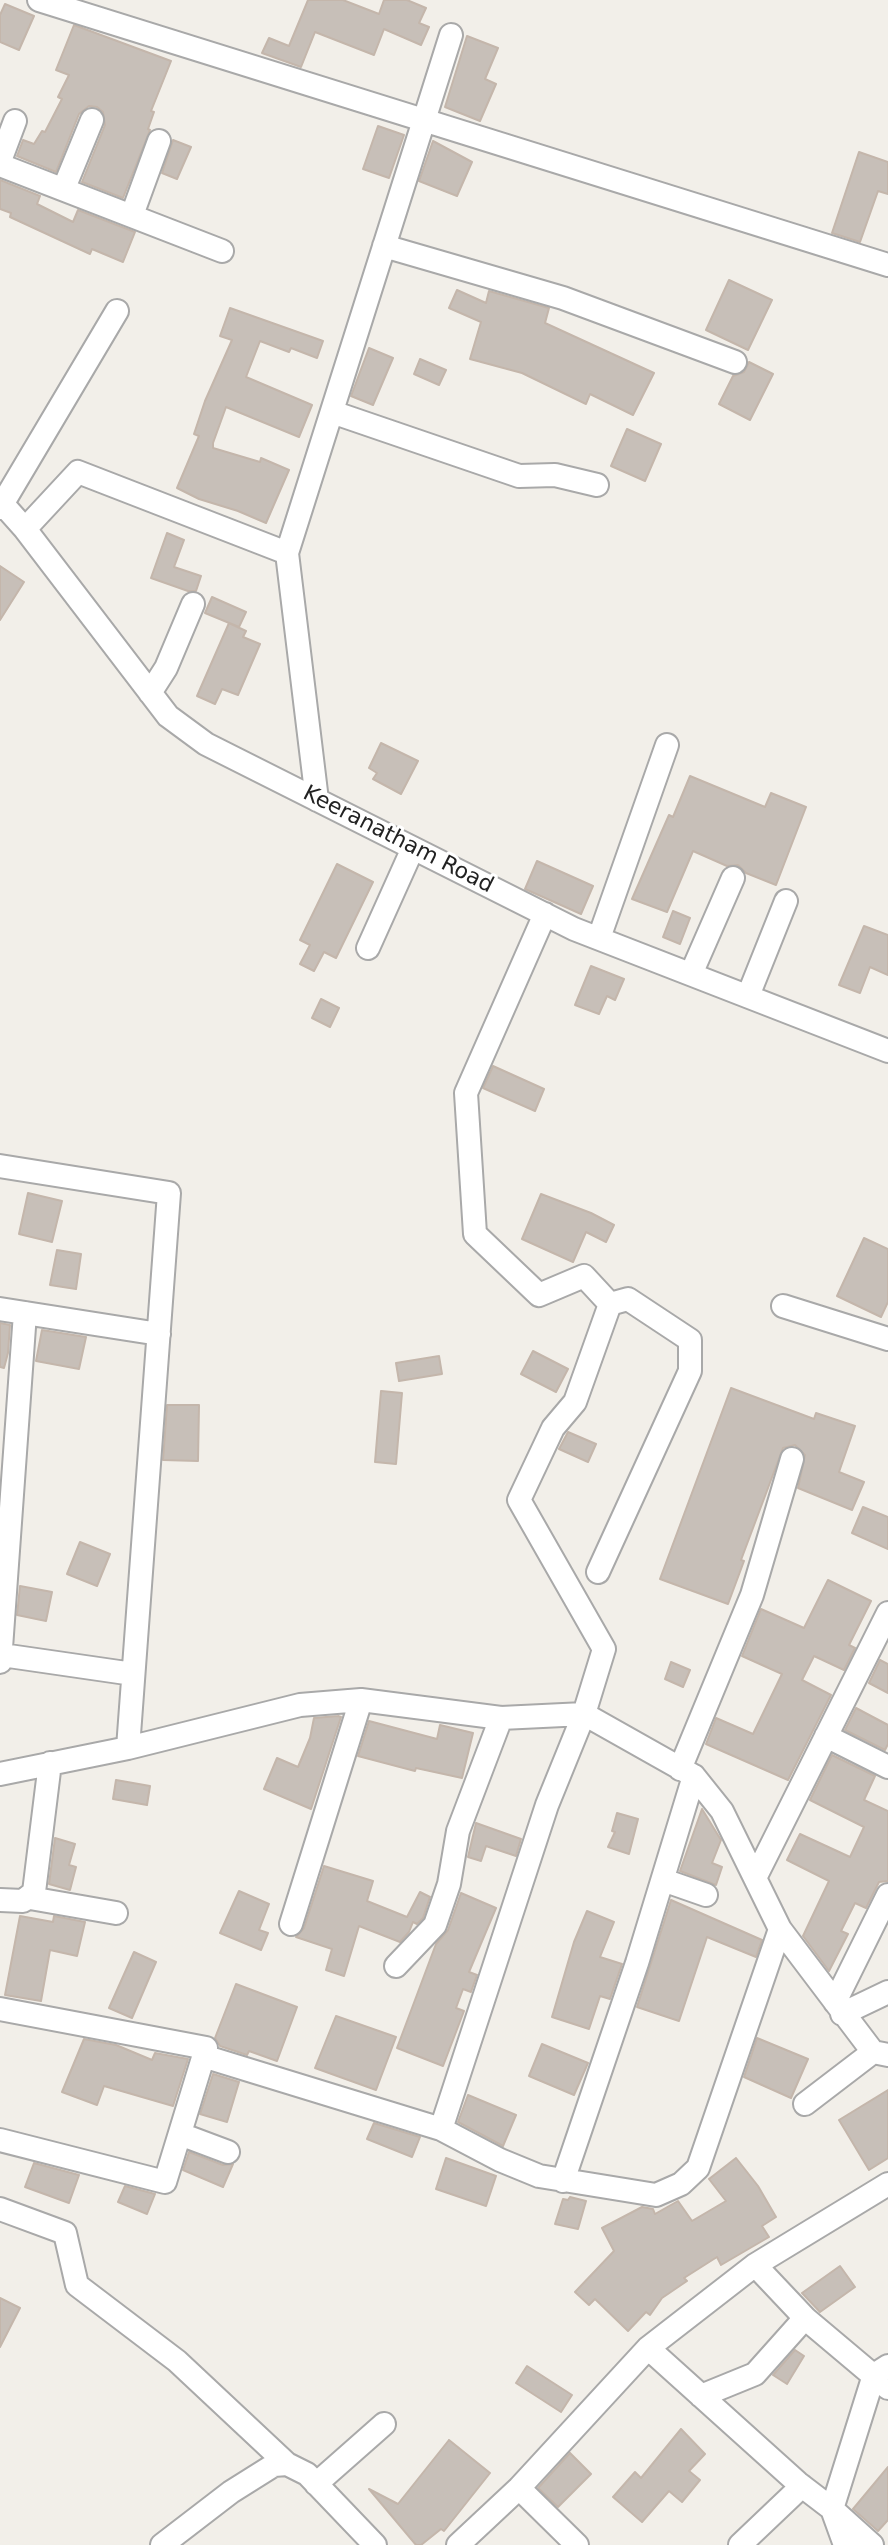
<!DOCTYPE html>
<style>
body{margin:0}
canvas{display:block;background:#f2efe9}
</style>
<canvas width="888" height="2545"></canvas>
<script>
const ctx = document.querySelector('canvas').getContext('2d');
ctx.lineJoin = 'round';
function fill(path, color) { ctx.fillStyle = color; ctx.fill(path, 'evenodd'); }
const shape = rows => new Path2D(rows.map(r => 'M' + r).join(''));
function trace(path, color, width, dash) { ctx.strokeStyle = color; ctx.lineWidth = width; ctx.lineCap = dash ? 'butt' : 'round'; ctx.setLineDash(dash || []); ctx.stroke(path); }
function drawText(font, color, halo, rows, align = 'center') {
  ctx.font = font + ' "DejaVu Sans",sans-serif'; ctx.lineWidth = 6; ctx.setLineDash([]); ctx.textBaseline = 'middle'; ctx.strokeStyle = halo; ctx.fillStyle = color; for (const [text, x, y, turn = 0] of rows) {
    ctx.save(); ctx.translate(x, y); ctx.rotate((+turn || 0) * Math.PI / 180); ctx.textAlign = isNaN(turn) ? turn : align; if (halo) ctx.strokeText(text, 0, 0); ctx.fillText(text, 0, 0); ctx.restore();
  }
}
const building = shape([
 [308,0,343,0,379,14,384,0,407,0,426,8,419,23,429,27,421,45,384,29,374,55,315,32,301,67,262,53,269,38,289,46,308,0],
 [5,4,34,16,19,50,0,42,0,15,5,4],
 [74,25,171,61,151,111,154,112,148,129,150,130,123,198,82,182,105,125,103,112,97,107,89,106,79,114,56,172,17,156,23,140,34,144,42,131,45,132,62,99,58,97,69,75,56,70,74,25],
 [467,36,498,48,485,79,496,84,480,121,445,107,467,36],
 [378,126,404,135,389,178,363,169,378,126],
 [173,140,191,147,177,179,162,173,173,140],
 [433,141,472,162,457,196,419,181,433,141],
 [859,152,888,162,888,194,878,191,860,242,832,233,859,152],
 [0,180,40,196,37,204,73,222,78,210,135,232,123,262,92,249,90,254,10,217,11,213,0,209,0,180],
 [729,280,772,300,748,350,706,330,729,280],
 [457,290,486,303,489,291,549,308,545,323,654,373,633,415,590,394,586,404,522,373,470,359,481,322,449,308,457,290],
 [230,308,323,341,317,358,291,348,289,352,260,341,246,377,312,405,299,437,226,407,213,443,213,448,260,462,261,458,289,470,266,523,238,511,199,499,177,488,199,436,194,434,205,401,232,340,220,336,230,308],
 [369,348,393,358,373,405,351,396,369,348],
 [420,359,446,370,439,385,414,374,420,359],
 [749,362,773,374,750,420,719,404,733,376,744,372,749,362],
 [627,429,661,444,645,481,611,466,627,429],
 [167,533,184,540,174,567,201,576,196,591,188,591,151,578,167,533],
 [0,566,24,582,0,620,0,566],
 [212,597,246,612,239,627,205,613,212,597],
 [229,623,246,631,243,637,260,644,238,695,222,689,215,704,197,696,229,623],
 [381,743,418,761,401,794,373,779,377,773,369,768,381,743],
 [690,776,765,807,771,793,806,807,776,885,746,873,738,865,727,866,693,851,667,912,632,899,669,815,673,817,690,776],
 [537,861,593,886,581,914,525,889,537,861],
 [337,864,373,882,336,958,324,952,314,971,300,964,310,945,300,940,337,864],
 [673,911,690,918,680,944,663,937,673,911],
 [864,926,888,935,888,975,870,967,860,993,839,985,864,926],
 [591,966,624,979,615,1000,607,996,599,1014,575,1005,591,966],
 [321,999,339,1008,330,1027,312,1018,321,999],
 [493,1066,544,1089,535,1111,483,1088,493,1066],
 [28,1193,62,1201,52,1242,19,1234,28,1193],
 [541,1194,591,1213,614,1225,606,1242,586,1232,573,1262,522,1239,541,1194],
 [864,1238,888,1249,888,1302,881,1317,837,1296,864,1238],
 [57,1250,81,1254,76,1289,50,1285,57,1250],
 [0,1323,10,1325,8,1353,4,1368,0,1367,0,1323],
 [42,1330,86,1337,79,1369,36,1361,42,1330],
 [533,1351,568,1369,556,1392,521,1374,533,1351],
 [439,1356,442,1374,399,1381,396,1363,439,1356],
 [731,1388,814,1419,816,1413,855,1426,839,1472,864,1482,852,1510,798,1488,805,1455,795,1445,783,1448,741,1560,744,1561,728,1604,660,1579,731,1388],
 [381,1391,402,1393,396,1464,375,1462,381,1391],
 [167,1405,199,1405,198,1461,163,1460,167,1405],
 [568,1432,596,1444,588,1462,559,1449,568,1432],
 [863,1507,888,1517,888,1549,852,1533,863,1507],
 [80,1542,110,1554,97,1586,67,1574,80,1542],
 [828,1580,871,1601,849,1645,855,1648,844,1670,814,1656,802,1680,831,1695,788,1780,706,1744,716,1718,753,1734,782,1674,742,1656,761,1609,804,1628,828,1580],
 [20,1586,52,1592,46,1621,17,1615,20,1586],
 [880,1660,888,1664,888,1693,869,1683,880,1660],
 [671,1662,690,1670,683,1687,665,1679,671,1662],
 [856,1708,888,1725,888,1744,885,1750,845,1730,856,1708],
 [338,1716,341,1717,311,1809,264,1789,277,1758,298,1767,310,1738,314,1718,338,1716],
 [369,1721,437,1739,440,1725,473,1733,462,1778,416,1768,415,1771,358,1756,369,1721],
 [832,1755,875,1776,864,1800,888,1811,888,1881,879,1882,866,1908,855,1903,841,1931,848,1934,829,1971,803,1936,829,1881,787,1860,800,1834,850,1857,864,1827,810,1800,832,1755],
 [116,1780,150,1786,147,1805,113,1799,116,1780],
 [702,1809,721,1840,712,1863,722,1867,716,1885,680,1871,702,1809],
 [617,1813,638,1819,629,1854,608,1847,615,1832,612,1831,617,1813],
 [476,1823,521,1839,516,1856,486,1846,481,1861,468,1857,476,1823],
 [55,1838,75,1844,69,1865,76,1867,70,1890,49,1884,55,1838],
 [324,1866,373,1881,367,1901,407,1917,420,1892,430,1897,423,1918,417,1924,413,1922,409,1932,400,1942,359,1926,344,1976,326,1970,332,1949,296,1937,304,1928,324,1866],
 [239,1891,269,1904,259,1930,268,1933,261,1950,220,1933,239,1891],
 [461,1893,496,1908,469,1972,477,1975,471,1992,463,1989,456,2008,464,2011,443,2066,397,2048,436,1944,448,1930,461,1893],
 [671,1900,762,1940,756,1957,707,1937,679,2021,637,2007,671,1900],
 [587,1911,614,1922,600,1957,622,1964,610,1999,600,1996,589,2029,552,2017,574,1942,587,1911],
 [20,1916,53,1922,54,1916,85,1922,77,1956,50,1950,41,2001,5,1995,20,1916],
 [134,1952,156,1962,132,2018,109,2008,134,1952],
 [236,1984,297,2007,277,2061,249,2051,247,2055,220,2046,215,2038,236,1984],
 [336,2016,396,2037,376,2090,315,2068,336,2016],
 [757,2038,808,2059,791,2098,744,2077,757,2038],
 [84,2039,116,2045,152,2060,155,2053,188,2059,173,2106,104,2086,97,2105,62,2092,84,2039],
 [542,2044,588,2063,574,2095,529,2076,542,2044],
 [213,2074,239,2082,227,2122,200,2114,213,2074],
 [888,2090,888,2158,869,2170,839,2120,888,2090],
 [468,2095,516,2115,503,2146,458,2122,468,2095],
 [374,2123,420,2137,412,2157,367,2139,374,2123],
 [189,2152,223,2165,233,2164,223,2187,183,2170,189,2152],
 [446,2158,496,2176,486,2206,436,2189,446,2158],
 [736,2158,758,2186,776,2217,762,2226,769,2237,721,2265,717,2257,684,2278,687,2281,662,2298,650,2315,646,2312,628,2331,595,2299,589,2305,575,2292,614,2251,602,2228,642,2207,653,2209,655,2214,678,2201,692,2221,726,2201,709,2179,736,2158],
 [34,2163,79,2175,69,2203,25,2187,34,2163],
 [125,2186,155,2194,147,2214,118,2202,125,2186],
 [570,2197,586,2201,578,2229,555,2224,563,2199,568,2200,570,2197],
 [840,2266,855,2287,820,2312,802,2293,840,2266],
 [0,2298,20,2308,0,2347,0,2298],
 [795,2350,804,2356,787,2384,773,2375,795,2350],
 [527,2366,572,2395,561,2412,516,2383,527,2366],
 [681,2429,705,2454,689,2471,700,2480,682,2502,669,2491,642,2522,613,2497,635,2472,641,2478,681,2429],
 [449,2440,490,2473,444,2531,441,2529,421,2545,416,2545,369,2489,398,2504,449,2440],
 [570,2453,591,2474,558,2507,538,2488,570,2453],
 [888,2467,888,2520,878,2531,853,2509,888,2467]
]);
fill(building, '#c7bfb8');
trace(building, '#c4b6ab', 2);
const minor = shape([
 [39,0,888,265],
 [0,161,15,121],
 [0,165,222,251],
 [64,188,92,120],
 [132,215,159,141],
 [384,246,563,298,735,362],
 [332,412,519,476,555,475,597,485],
 [0,501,25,529,168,716,206,744,574,929,888,1051],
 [0,508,117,311],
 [25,529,78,472,287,553,451,35],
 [287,553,317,800],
 [150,693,166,668,193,604],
 [545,914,466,1093,475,1234,539,1295,584,1276,610,1304,628,1299,690,1340,690,1371,598,1572],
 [599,938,667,745],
 [368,948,413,848],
 [691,974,733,878],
 [748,996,786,901],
 [0,1166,169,1193,128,1748],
 [783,1306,888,1339],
 [0,1309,159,1334],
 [2,1655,133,1674],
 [0,1662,25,1313],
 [826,1736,888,1767],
 [680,1769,752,1595,792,1459],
 [0,1774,128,1748,300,1705,361,1700,501,1718,584,1714,694,1776,722,1811,780,1929,873,2052,888,2055],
 [756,1876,888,1613],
 [663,1880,706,1895],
 [30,1898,116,1913],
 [0,1900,23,1901,34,1892,50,1763],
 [291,1924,361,1700],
 [396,1966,435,1925,449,1884,458,1831,501,1718],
 [835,2002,888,1895],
 [0,2009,206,2048,165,2182,0,2140],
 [842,2014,888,1992],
 [203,2056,441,2129,500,2160,539,2176,656,2195,681,2184,698,2168,780,1929],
 [805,2104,873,2052],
 [441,2129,547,1805,584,1714,604,1649,519,1500,553,1428,575,1402,610,1304],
 [180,2134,228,2152],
 [563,2181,637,1963,694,1776],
 [0,2209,65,2233,77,2285,177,2361,287,2464],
 [755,2265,806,2319,888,2388],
 [648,2348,798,2483,832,2509,872,2545],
 [701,2396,755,2374,805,2318],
 [316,2484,384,2424],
 [519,2488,577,2545],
 [162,2545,231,2492,274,2465,287,2464,307,2474,375,2545],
 [458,2545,519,2488,648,2348,755,2265,888,2184],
 [740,2545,802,2486],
 [845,2545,832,2509,874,2375,888,2366]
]);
trace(minor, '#a9a9a9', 26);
trace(minor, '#fff', 22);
drawText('22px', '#222', '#fff', [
 ["Keeranatham Road",398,840,27]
]);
</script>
